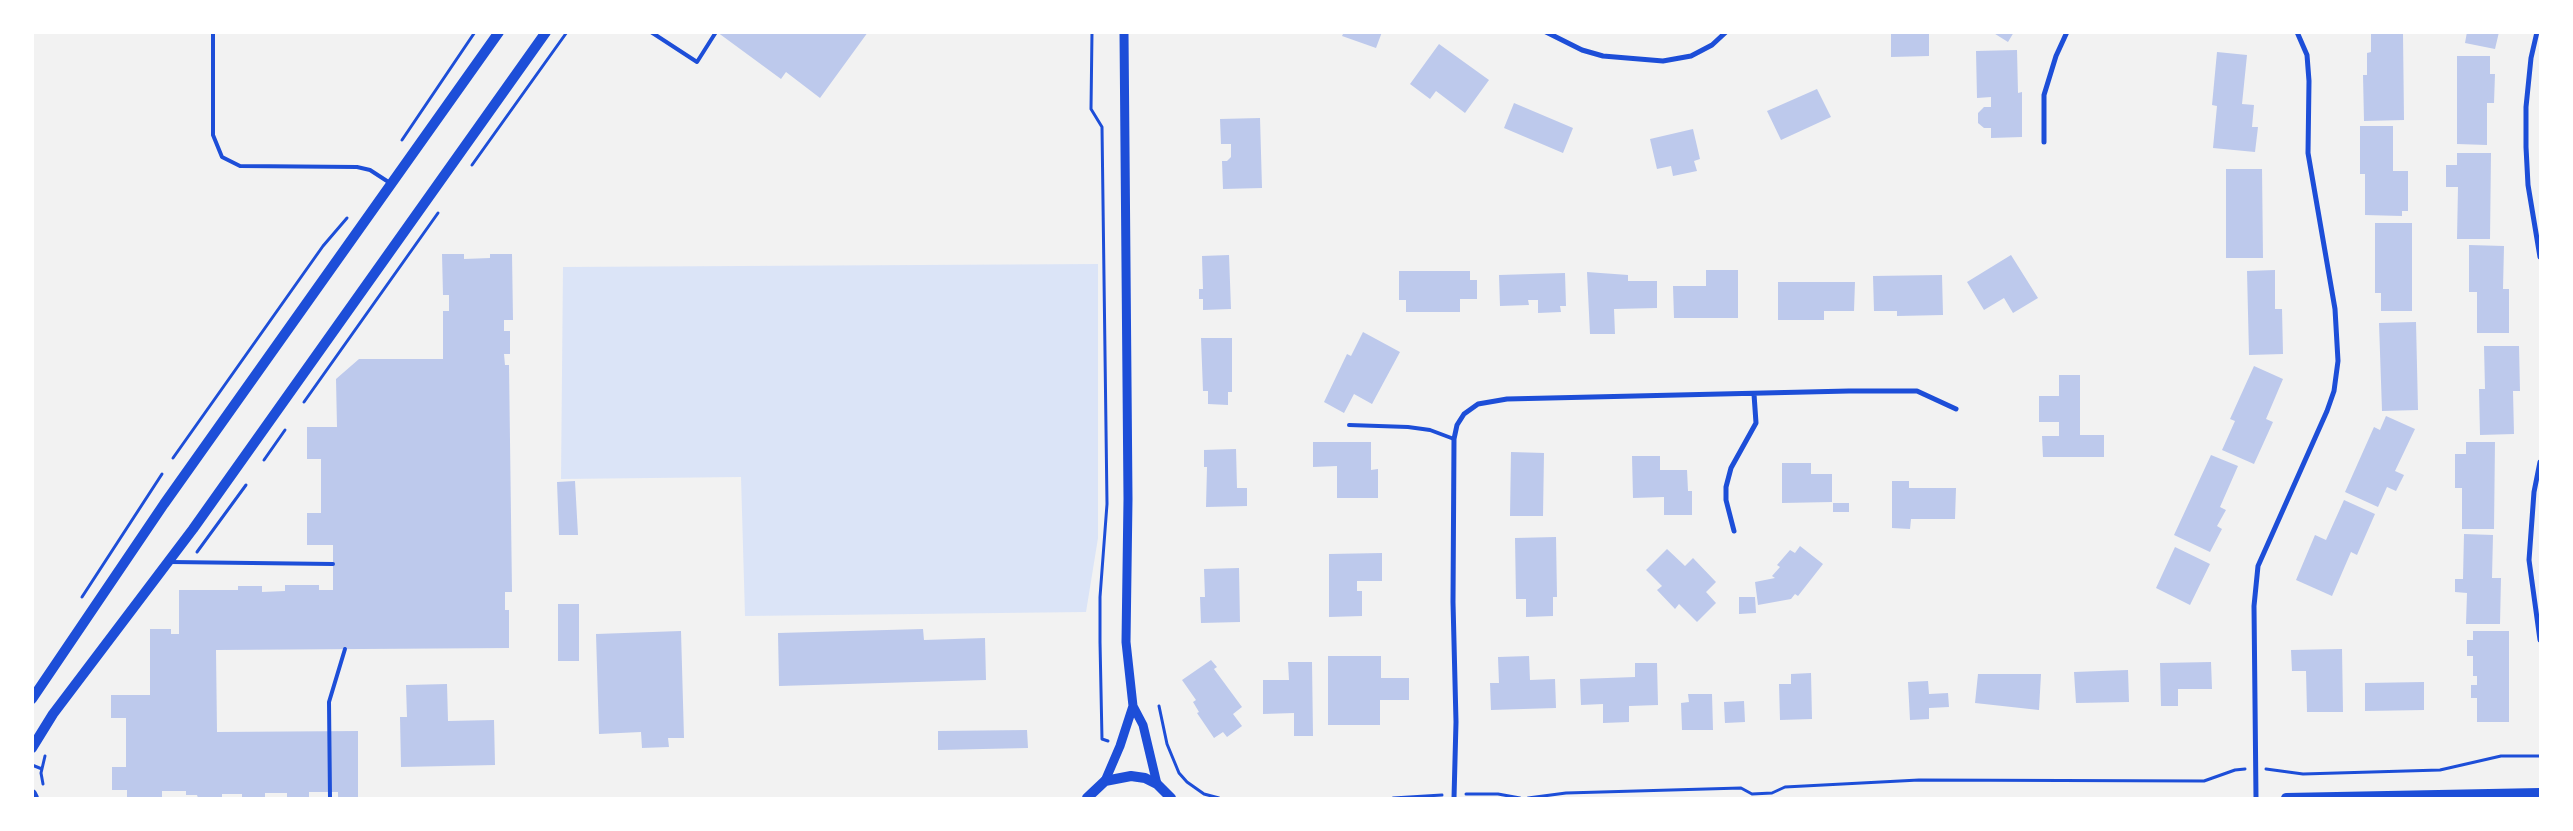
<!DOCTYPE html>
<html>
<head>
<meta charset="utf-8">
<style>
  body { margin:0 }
  #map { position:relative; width:2573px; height:831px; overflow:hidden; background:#f2f2f2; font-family:"Crimson Pro",serif }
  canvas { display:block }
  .frame { position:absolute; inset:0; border:34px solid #fff; pointer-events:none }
</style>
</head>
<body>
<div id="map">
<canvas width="2573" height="831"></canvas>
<div class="frame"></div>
</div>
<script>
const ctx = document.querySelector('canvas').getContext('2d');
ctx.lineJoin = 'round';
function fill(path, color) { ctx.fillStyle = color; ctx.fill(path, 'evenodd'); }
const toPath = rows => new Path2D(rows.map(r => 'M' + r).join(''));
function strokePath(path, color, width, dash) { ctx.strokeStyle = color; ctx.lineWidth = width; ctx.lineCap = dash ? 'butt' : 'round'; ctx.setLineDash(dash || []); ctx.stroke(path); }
const green = toPath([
  [1098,264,1098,538,1086,612,745,616,741,477,561,479,563,267]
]);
const building = toPath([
  [717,32,868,32,820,98,786,72,781,79],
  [1382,32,1376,48,1342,36,1343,34,1339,33],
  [1891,32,1929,32,1929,56,1891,57],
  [1992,32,2014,32,2008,42],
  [2467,32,2499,32,2495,49,2465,43],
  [2371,34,2403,34,2404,120,2364,121,2363,75,2367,75,2367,53,2371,52],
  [1439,44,1489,80,1465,113,1436,91,1430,99,1410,84],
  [2017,50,2018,93,2022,92,2022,137,1991,138,1991,128,1984,128,1978,123,1978,113,1984,107,1991,107,1991,97,1977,98,1976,51],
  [2217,52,2247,55,2242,104,2254,105,2252,127,2258,127,2255,152,2213,148,2217,106,2212,105],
  [2457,56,2490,56,2490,74,2495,74,2494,103,2487,103,2487,145,2457,144],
  [1817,89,1831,117,1781,140,1767,111],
  [1514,103,1573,128,1563,153,1504,128],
  [1260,118,1262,188,1223,189,1222,161,1227,161,1231,157,1231,144,1221,144,1220,119],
  [2360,126,2393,126,2393,171,2408,171,2408,211,2402,211,2402,216,2365,215,2365,174,2360,174],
  [1693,129,1700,159,1694,161,1697,171,1673,176,1671,166,1657,169,1650,139],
  [2457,153,2491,153,2490,239,2457,239,2458,187,2446,187,2446,165,2457,165],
  [2226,169,2262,169,2263,258,2226,258],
  [2375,223,2412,223,2412,311,2381,311,2381,293,2375,293],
  [2469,245,2504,246,2503,289,2509,289,2509,333,2477,333,2477,292,2469,292],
  [442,254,464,254,464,259,490,258,490,254,512,254,513,320,504,320,504,331,510,331,510,354,504,354,505,365,509,365,512,592,505,592,505,610,509,610,509,648,216,650,217,732,358,731,358,798,338,798,338,792,309,792,309,797,287,797,287,793,265,793,265,798,242,798,242,794,222,794,222,798,198,798,197,795,186,795,186,791,162,791,162,798,127,798,127,790,112,790,112,767,126,767,126,718,111,718,111,695,150,695,150,629,171,629,171,634,179,634,179,590,238,590,238,586,262,586,262,592,285,591,285,585,319,585,319,590,333,590,333,545,307,545,307,513,321,513,321,459,307,459,307,427,337,427,336,379,359,359,443,359,443,311,449,311,449,295,443,295],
  [1229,255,1231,309,1203,310,1203,299,1199,299,1199,289,1203,289,1202,256],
  [2011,255,2038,298,2013,313,2004,298,1984,310,1967,282],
  [1706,270,1738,270,1738,318,1674,318,1673,286,1706,286],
  [2275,270,2275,309,2282,309,2283,354,2249,355,2247,271],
  [1399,271,1470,271,1470,280,1477,280,1477,299,1460,299,1460,312,1406,312,1406,300,1399,300],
  [1587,272,1628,275,1628,281,1657,281,1657,308,1614,309,1615,334,1590,334],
  [1565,273,1566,306,1560,306,1561,312,1538,313,1538,300,1528,300,1529,305,1500,306,1499,275],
  [1942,275,1943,315,1897,316,1897,311,1874,311,1873,276],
  [1778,282,1855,282,1854,311,1824,311,1824,320,1778,320],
  [2416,322,2418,410,2382,411,2379,323],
  [1363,332,1400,352,1372,404,1354,394,1344,413,1324,402,1347,354,1351,356],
  [1201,338,1232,338,1232,392,1228,392,1228,405,1208,404,1208,391,1203,391],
  [2484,346,2519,346,2520,391,2513,391,2514,434,2480,435,2479,389,2485,389],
  [2254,366,2283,379,2266,419,2273,422,2254,464,2222,450,2235,421,2230,419],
  [2059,375,2080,375,2080,435,2104,435,2104,457,2043,457,2042,436,2059,436,2059,422,2039,422,2039,396,2059,396],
  [2386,416,2415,429,2395,471,2404,475,2396,491,2387,487,2378,507,2345,492,2374,427,2380,430],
  [1313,442,1371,442,1371,470,1378,469,1378,498,1337,498,1337,466,1313,467],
  [2466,442,2495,442,2494,529,2462,529,2462,488,2455,488,2455,454,2466,454],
  [1236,449,1237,488,1247,488,1247,506,1206,507,1207,467,1204,467,1204,450],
  [1511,452,1544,453,1543,516,1510,516],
  [2211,455,2238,466,2220,507,2226,510,2217,526,2222,529,2210,552,2174,535],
  [1632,456,1660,456,1660,470,1687,470,1688,491,1692,491,1692,515,1664,515,1664,497,1633,498],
  [1782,463,1811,463,1811,474,1832,474,1832,502,1782,503],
  [575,481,578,535,559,535,557,482],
  [1892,481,1909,481,1909,488,1956,488,1955,519,1911,519,1910,529,1892,528],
  [2344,500,2375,514,2357,555,2351,552,2332,596,2296,580,2315,535,2326,540],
  [1833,503,1849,503,1849,512,1833,512],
  [2464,534,2493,535,2492,578,2501,578,2500,624,2466,624,2467,593,2455,592,2455,579,2463,579],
  [1556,537,1557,597,1553,597,1553,616,1526,617,1526,599,1516,599,1515,538],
  [1800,546,1823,564,1798,596,1795,594,1791,599,1758,605,1755,582,1775,578,1772,576,1780,567,1777,565,1790,550,1795,553],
  [2175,547,2210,564,2190,605,2156,588],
  [1667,549,1685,566,1693,558,1716,582,1706,592,1716,603,1697,622,1679,604,1675,609,1657,590,1662,586,1646,570],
  [1382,553,1382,581,1357,581,1357,591,1362,591,1362,616,1329,617,1329,554],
  [1239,568,1240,622,1201,623,1200,597,1205,597,1204,569],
  [1739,597,1755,597,1756,613,1739,614],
  [558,604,579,604,579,661,558,661],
  [923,629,924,640,985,638,986,680,779,686,778,633],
  [681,631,684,738,668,738,669,747,642,748,641,732,599,734,596,634],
  [2473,631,2509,631,2509,722,2477,722,2477,698,2471,698,2471,685,2477,685,2477,676,2473,676,2473,656,2467,656,2467,640,2473,640],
  [2342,649,2343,712,2307,712,2306,671,2292,671,2291,650],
  [1328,656,1381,656,1381,678,1409,678,1409,700,1380,700,1380,725,1328,725],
  [1529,656,1530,680,1555,679,1556,708,1491,710,1490,683,1499,683,1498,657],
  [1211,660,1217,667,1214,669,1242,707,1233,714,1242,726,1227,737,1223,732,1214,738,1197,713,1199,712,1193,702,1196,700,1182,680],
  [1288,662,1312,662,1313,736,1294,736,1294,713,1263,714,1263,680,1289,680],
  [2211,662,2212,689,2178,689,2178,706,2161,706,2160,663],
  [1635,663,1657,663,1658,705,1629,706,1629,722,1603,723,1603,704,1581,705,1580,679,1635,677],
  [2128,670,2129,702,2076,703,2074,672],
  [1811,673,1812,719,1780,720,1779,684,1791,684,1791,674],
  [1978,674,2041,674,2039,710,1975,703],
  [1928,681,1929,694,1948,693,1949,707,1929,708,1929,719,1910,720,1908,682],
  [2424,682,2424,710,2365,711,2365,683],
  [447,684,448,721,494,720,495,765,401,767,400,717,407,717,406,685],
  [1688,694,1712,694,1713,730,1682,730,1681,703,1689,702],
  [1744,701,1745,722,1725,723,1724,702],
  [1027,730,1028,748,938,750,938,731]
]);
const path = toPath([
  [1092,32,1091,109,1102,127,1107,504,1100,597,1100,642,1102,739,1108,741],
  [402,140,475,32],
  [472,165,567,32],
  [304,402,438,213],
  [173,458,323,246,347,218],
  [264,460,285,430],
  [197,552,246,485],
  [82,597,162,474],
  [1159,706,1167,744,1179,773,1187,782,1204,794,1219,798],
  [32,765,42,769],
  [2266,769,2303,774,2440,770,2501,756,2540,756],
  [43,784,41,773,45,756],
  [1466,794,1498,794,1520,798],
  [1393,798,1442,795],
  [1528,798,1566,793,1741,788,1752,794,1772,793,1785,787,1919,780,2204,781,2235,770,2245,769]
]);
const service = toPath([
  [213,32,213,135,222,157,240,166,357,167,370,170,390,183],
  [651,32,697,62,716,32],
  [1349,425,1408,427,1430,430,1454,439],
  [171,562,333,564],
  [330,798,329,702,345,649]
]);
const minor = toPath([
  [1546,32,1582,50,1603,56,1663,61,1691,56,1712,45,1726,32],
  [2537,32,2531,58,2526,107,2526,147,2528,185,2540,257],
  [2044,142,2044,95,2056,56,2067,32],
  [2540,462,2534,492,2529,560,2540,640],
  [1734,531,1726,500,1726,487,1731,468,1756,423,1754,394],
  [1454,798,1456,722,1453,602,1454,439,1457,425,1464,414,1478,404,1507,399,1849,391,1917,391,1956,409],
  [2256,798,2254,606,2258,566,2327,411,2334,391,2338,361,2335,309,2308,153,2309,81,2307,55,2297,32]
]);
const tertiary = toPath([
  [1124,32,1128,499,1126,642,1133,706,1143,725,1157,784],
  [1105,781,1120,746,1133,706]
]);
const secondary = toPath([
  [32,699,164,504,499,32],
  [32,748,53,714,193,529,546,32],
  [32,794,34,798],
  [1087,798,1105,781,1131,776,1145,778,1157,784,1171,798],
  [2286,798,2540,793]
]);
fill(green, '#dbe4f7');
fill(building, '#bdc9ec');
strokePath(path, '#1d4ed8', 3);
strokePath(service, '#1d4ed8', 4);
strokePath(minor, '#1d4ed8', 5);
strokePath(tertiary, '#1d4ed8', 9);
strokePath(secondary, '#1d4ed8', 10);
</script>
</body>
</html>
